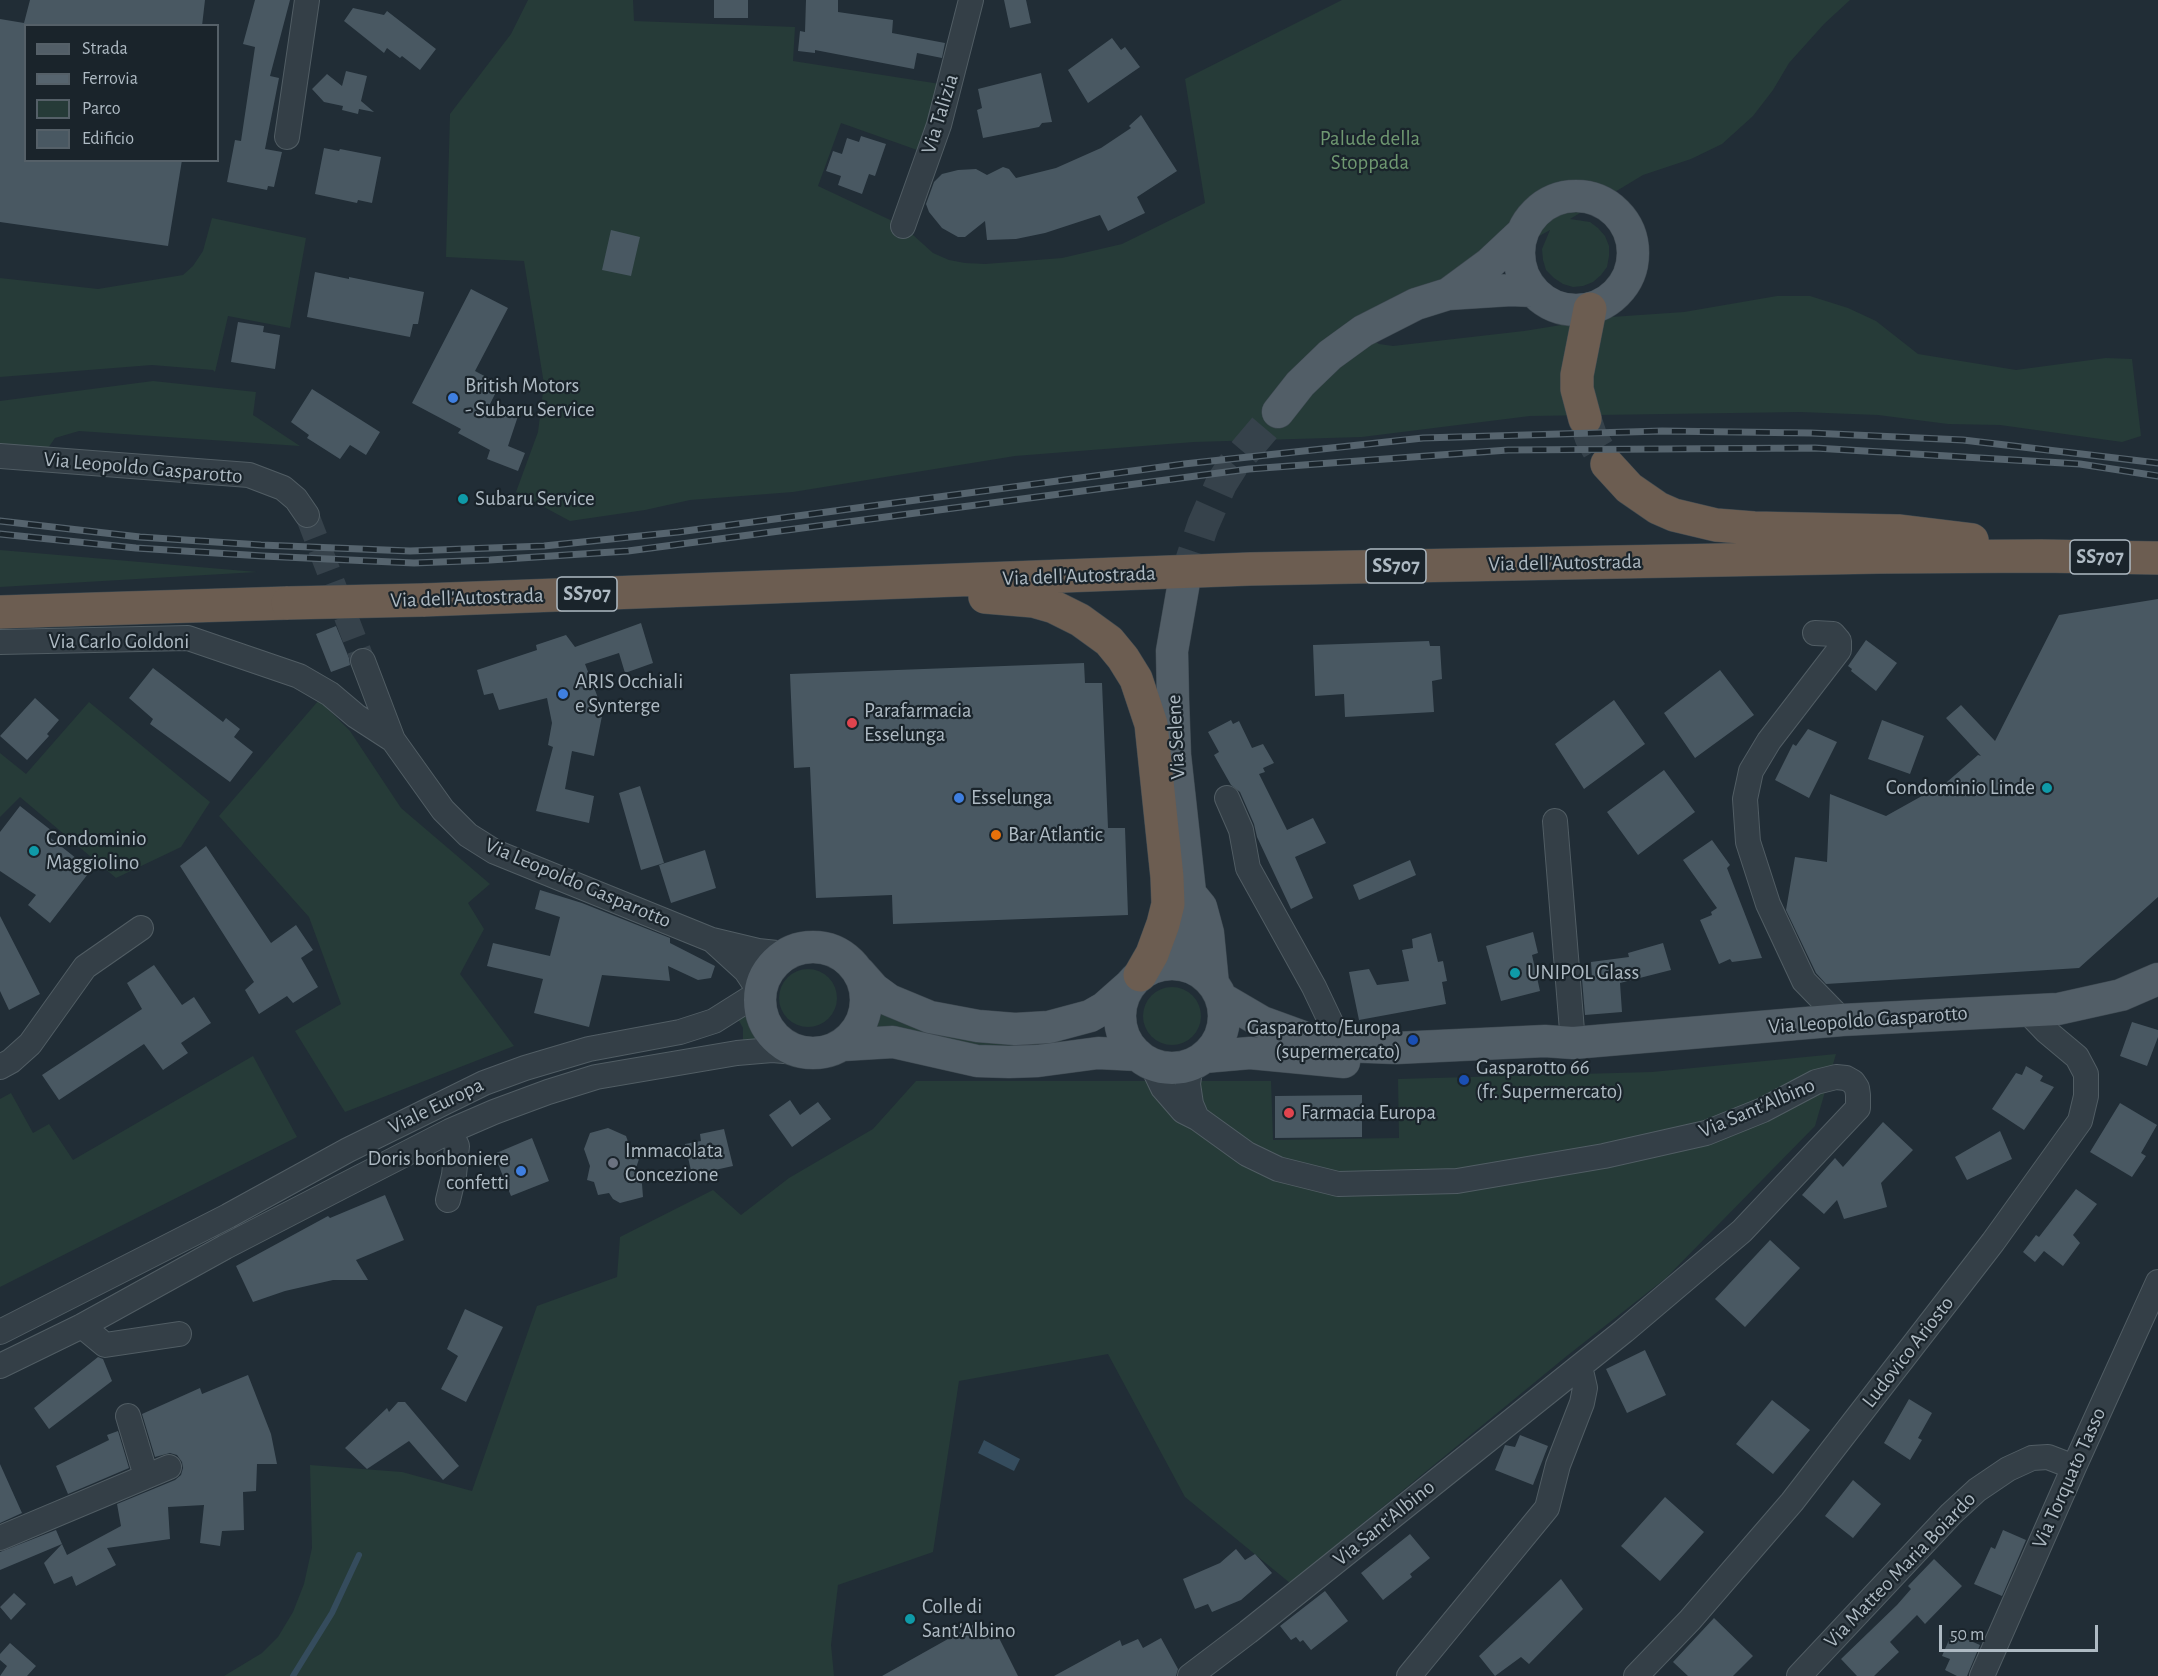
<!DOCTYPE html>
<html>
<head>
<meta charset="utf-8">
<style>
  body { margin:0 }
  #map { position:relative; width:2158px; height:1676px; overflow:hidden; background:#212d36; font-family:"Alegreya Sans",sans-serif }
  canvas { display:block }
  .legend { position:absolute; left:24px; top:24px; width:195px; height:138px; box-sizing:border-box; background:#1a242b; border:2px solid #556068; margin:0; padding:8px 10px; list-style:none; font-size:18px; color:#aebac3 }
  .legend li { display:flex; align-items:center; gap:12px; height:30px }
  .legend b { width:30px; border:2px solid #556068 }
  .scale { position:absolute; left:1939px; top:1625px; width:159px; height:27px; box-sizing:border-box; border:3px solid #aebac3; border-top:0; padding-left:8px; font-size:18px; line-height:21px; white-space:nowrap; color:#aebac3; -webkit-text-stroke:4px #1a242b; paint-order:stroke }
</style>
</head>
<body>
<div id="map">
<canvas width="2158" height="1676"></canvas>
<ul class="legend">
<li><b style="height:8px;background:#525e67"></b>Strada</li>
<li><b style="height:8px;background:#56646e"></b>Ferrovia</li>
<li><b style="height:16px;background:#263b38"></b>Parco</li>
<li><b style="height:16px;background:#495862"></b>Edificio</li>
</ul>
<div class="scale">50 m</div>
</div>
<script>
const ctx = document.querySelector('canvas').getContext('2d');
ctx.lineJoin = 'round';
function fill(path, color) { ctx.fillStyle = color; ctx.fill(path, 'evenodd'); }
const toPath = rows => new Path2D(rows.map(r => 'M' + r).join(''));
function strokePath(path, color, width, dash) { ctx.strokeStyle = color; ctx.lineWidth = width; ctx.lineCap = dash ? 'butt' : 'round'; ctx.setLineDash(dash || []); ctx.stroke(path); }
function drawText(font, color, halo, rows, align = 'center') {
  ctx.font = font + ' "Alegreya Sans",sans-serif'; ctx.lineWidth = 4.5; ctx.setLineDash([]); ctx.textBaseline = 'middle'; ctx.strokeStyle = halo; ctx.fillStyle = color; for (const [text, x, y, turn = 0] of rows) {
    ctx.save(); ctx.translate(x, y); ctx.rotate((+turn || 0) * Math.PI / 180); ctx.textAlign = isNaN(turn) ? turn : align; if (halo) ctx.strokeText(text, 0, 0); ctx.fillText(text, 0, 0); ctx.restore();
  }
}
const green = toPath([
  [528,0,633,0,634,21,795,27,793,61,940,84,920,151,841,123,818,186,903,226,933,253,949,260,965,263,985,264,1062,258,1122,244,1205,203,1185,79,1342,0,1850,0,1824,24,1789,63,1773,90,1753,116,1722,144,1691,159,1643,175,1570,219,1590,222,1598,228,1605,236,1609,246,1609,256,1607,267,1601,275,1593,282,1583,286,1573,287,1563,284,1554,278,1546,270,1543,260,1542,249,1550,230,1514,250,1372,339,1379,344,1393,346,1419,343,1524,331,1611,317,1684,312,1777,296,1810,296,1848,308,1876,321,1918,354,2016,370,2106,358,2132,359,2141,436,2122,442,2000,425,1948,424,1878,415,1800,412,1530,416,1362,437,1194,442,1015,456,793,492,690,500,645,510,570,521,516,492,538,432,544,384,524,261,446,257,450,114,511,34],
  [212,218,306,238,290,328,228,316,215,372,213,370,152,365,0,377,0,278,98,289,183,275,193,266,203,251],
  [153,381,256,392,253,415,300,446,79,431,55,438,46,451,0,448,0,401],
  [0,550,257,572,0,587],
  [319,700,350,731,401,808,490,884,468,903,484,929,460,974,514,1046,345,1112,295,1031,341,1004,309,917,219,816],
  [89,702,210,802,181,847,116,878,20,797,0,817,0,753,26,774],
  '779 998a29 29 0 1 1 58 0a29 29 0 1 1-58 0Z',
  '1143 1016a29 29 0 1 1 58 0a29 29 0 1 1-58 0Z',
  [882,1009,1061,1037,1062,1045,1021,1048,975,1045,876,1029],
  [748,1011,751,1027,760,1039,743,1040,743,1028,738,1019],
  [1836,1054,1815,1126,1666,1278,1568,1355,1290,1583,1185,1497,1108,1354,959,1381,933,1552,838,1585,831,1645,834,1676,224,1676,262,1653,278,1637,293,1612,304,1584,312,1548,310,1465,402,1472,472,1491,537,1306,617,1277,620,1237,713,1190,741,1215,789,1178,873,1129,916,1081,1271,1081,1273,1140,1399,1138,1398,1079,1652,1072],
  [253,1056,297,1137,0,1287,0,1099,11,1093,33,1133,49,1124,73,1160]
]);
const water = toPath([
  [984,1440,1020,1459,1014,1471,978,1453]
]);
const stream = toPath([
  [293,1676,332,1613,359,1555]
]);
const building = toPath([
  [30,0,205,0,202,26,26,26,26,160,182,160,168,246,0,222,0,19,24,23],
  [255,0,290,0,270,76,279,78,265,149,282,152,274,187,268,186,267,190,227,182,235,140,241,141,255,47,243,44],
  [714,0,748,0,748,18,714,18],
  [806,0,838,0,838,12,893,20,892,33,945,43,942,58,917,53,914,69,815,50,815,53,798,51,800,31,805,32],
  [1004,0,1026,0,1031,23,1010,28],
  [353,8,384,15,387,11,436,49,420,70,402,56,400,58,387,48,384,53,344,21],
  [1112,38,1121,50,1125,47,1140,67,1088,103,1068,70],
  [346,71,367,76,361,101,374,112,359,109,358,114,342,110,343,106,324,102,312,89,327,74,342,86],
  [1041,73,1052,122,1042,123,1039,127,983,138,977,110,982,108,978,89],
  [1141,115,1177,171,1137,197,1145,213,1108,231,1100,215,1045,233,1016,239,987,240,985,221,965,237,958,237,942,228,929,212,926,204,934,182,942,174,958,170,976,169,987,175,1003,167,1009,169,1016,178,1056,168,1101,148,1131,128,1129,126],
  [861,136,886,144,875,176,869,174,862,194,838,185,841,176,826,171,833,151,842,154,847,138,859,142],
  [324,148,339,151,340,149,381,157,372,203,358,200,357,203,315,194],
  [611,230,640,237,631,276,602,270],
  [315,272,349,279,349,277,424,292,418,324,413,324,410,337,307,317],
  [471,289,508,308,475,371,490,379,495,394,488,408,518,416,508,446,525,453,518,471,487,459,490,450,458,433,461,429,412,403],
  [238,322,264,326,263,332,280,335,275,369,231,362],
  [312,389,380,432,366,455,350,445,340,459,307,438,309,435,291,422],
  [2158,599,2158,897,2079,968,1826,984,1816,973,1786,910,1795,857,1827,862,1830,794,1886,816,1947,782,1978,755,1981,756,1946,718,1961,705,1995,741,2059,615],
  [641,623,653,663,625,673,619,653,585,664,603,711,594,756,572,751,565,789,594,796,589,823,536,811,553,747,548,745,552,723,547,698,499,710,493,693,484,695,477,670,537,650,536,645,566,635,575,647],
  [336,626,349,658,350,665,331,672,316,634],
  [1866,640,1897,663,1876,691,1851,671,1852,669,1848,666],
  [1429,641,1430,646,1440,646,1442,679,1432,681,1434,712,1345,717,1344,694,1315,696,1313,645],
  [1084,663,1085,683,1102,683,1108,828,1125,828,1128,915,893,924,892,895,816,898,810,767,794,768,790,674],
  [153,668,223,722,226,718,240,729,234,737,253,752,230,782,150,724,153,719,129,698],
  [1720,670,1754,715,1695,758,1664,713],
  [35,698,59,720,47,734,49,736,27,760,0,736],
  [1614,700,1645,744,1584,789,1555,744],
  [1231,720,1233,724,1239,721,1252,748,1263,744,1274,763,1263,768,1265,772,1259,774,1287,830,1313,818,1326,843,1295,857,1313,898,1291,909,1257,837,1254,824,1240,792,1231,785,1214,755,1219,752,1208,732],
  [1882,720,1924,736,1910,774,1868,759],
  [1808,729,1837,742,1809,798,1775,780,1793,744,1796,746],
  [1664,770,1695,812,1638,855,1607,812],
  [640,786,664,863,641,870,619,793],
  [20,806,52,831,48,836,91,870,50,923,28,905,36,895,0,871,0,832],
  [1712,840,1730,865,1727,868,1762,958,1732,962,1730,959,1719,964,1700,920,1712,915,1711,912,1717,908,1683,860],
  [206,846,271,943,296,925,313,950,301,958,318,987,293,1003,287,996,259,1014,245,990,254,982,180,866],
  [705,850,716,888,671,903,659,865],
  [1410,860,1416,875,1359,900,1353,885],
  [540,890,582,903,670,938,670,943,715,966,711,978,698,980,668,966,670,981,602,975,589,1027,534,1013,543,979,487,966,493,943,550,956,560,917,535,909],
  [0,916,40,994,9,1010,0,991],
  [1533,932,1538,953,1532,955,1540,991,1501,1001,1486,946],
  [1431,933,1438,962,1443,961,1447,981,1442,982,1446,1004,1359,1020,1349,972,1369,969,1377,985,1409,981,1402,950,1413,948,1412,939],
  [1663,943,1671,970,1620,983,1622,1012,1585,1015,1582,979,1592,978,1591,962,1629,957,1628,953],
  [154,965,182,1005,194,997,211,1023,181,1043,188,1053,163,1070,144,1044,59,1100,42,1075,142,1009,127,983],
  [2132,1022,2158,1030,2158,1037,2147,1066,2120,1056],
  [2026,1066,2043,1076,2040,1081,2054,1087,2024,1130,1992,1109,2016,1073,2022,1075],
  [1362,1095,1362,1137,1275,1138,1275,1096],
  [790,1100,800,1115,818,1102,831,1119,792,1147,769,1115],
  [2120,1103,2157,1125,2141,1153,2146,1156,2132,1177,2090,1152],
  [1883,1122,1913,1150,1881,1183,1887,1207,1844,1219,1837,1200,1824,1214,1802,1195,1835,1158,1843,1167],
  [608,1128,626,1136,632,1153,641,1153,634,1174,642,1184,643,1197,620,1203,613,1199,609,1193,598,1195,594,1182,587,1180,590,1166,584,1149,590,1133],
  [724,1129,733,1166,692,1175,685,1144,701,1141,700,1134],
  [2000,1131,2012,1159,1967,1180,1955,1157],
  [532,1138,549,1181,511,1196,494,1154],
  [2076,1189,2097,1204,2073,1235,2080,1243,2063,1266,2044,1251,2035,1262,2023,1252,2036,1235,2039,1237],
  [385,1195,404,1240,356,1260,368,1280,333,1280,285,1291,253,1302,236,1266,328,1216,330,1218],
  [1770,1240,1800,1268,1745,1327,1715,1299],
  [465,1309,503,1327,466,1402,441,1389,458,1356,447,1349],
  [1645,1350,1666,1395,1627,1413,1606,1369],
  [98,1357,103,1359,112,1381,49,1429,34,1408],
  [248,1375,271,1434,277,1464,257,1464,256,1491,243,1492,244,1530,222,1531,220,1546,200,1543,204,1505,168,1507,170,1539,107,1548,116,1565,76,1586,72,1576,54,1584,44,1563,62,1544,67,1555,121,1526,117,1504,175,1480,181,1475,183,1468,182,1462,177,1455,170,1453,155,1457,142,1414,200,1388,202,1394],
  [1909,1399,1932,1413,1918,1438,1922,1440,1910,1460,1884,1443],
  [1772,1400,1810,1430,1773,1474,1736,1444],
  [398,1402,405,1402,459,1466,443,1480,409,1441,367,1469,345,1448,387,1408,389,1412],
  [118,1431,129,1468,68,1494,56,1466,109,1440,107,1435],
  [1520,1435,1548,1446,1533,1485,1495,1470,1505,1445,1515,1447],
  [0,1464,22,1513,0,1523],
  [1853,1480,1881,1504,1853,1538,1825,1516],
  [1665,1497,1704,1532,1660,1581,1621,1546],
  [56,1530,62,1544,0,1570,0,1552],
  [2003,1530,2026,1540,2002,1596,1974,1584,1991,1547,1995,1549],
  [1410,1534,1430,1558,1410,1574,1412,1577,1383,1600,1361,1573],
  [1236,1549,1245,1560,1255,1554,1272,1573,1241,1600,1212,1612,1208,1604,1195,1609,1183,1579,1220,1563],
  [1934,1559,1962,1586,1925,1624,1917,1615,1890,1642,1899,1652,1874,1676,1857,1676,1841,1659,1897,1605,1911,1589,1908,1586],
  [1561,1579,1583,1609,1529,1664,1521,1657,1495,1676,1479,1656],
  [1325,1591,1348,1621,1311,1650,1303,1640,1300,1642,1296,1637,1291,1640,1280,1626],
  [14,1593,26,1604,11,1620,0,1607],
  [1714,1618,1753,1656,1733,1676,1688,1676,1673,1662],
  [980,1621,991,1640,998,1636,1018,1676,882,1676],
  [1952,1633,1980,1645,1967,1676,1957,1676,1945,1670,1950,1659,1942,1656],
  [1161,1638,1178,1669,1176,1676,1054,1676,1120,1640,1122,1646,1138,1639,1143,1648],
  [10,1643,36,1666,27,1676,0,1676,7,1666,0,1660,0,1654]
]);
const minorTunnel = toPath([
  [307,515,363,661]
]);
const majorTunnel = toPath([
  [1184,582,1203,525,1221,484,1233,465,1278,412]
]);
const highwayTunnel = toPath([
  [1585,419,1591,437,1607,464]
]);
const minor = toPath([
  [287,137,307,0],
  [903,226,939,125,971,0],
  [0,456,249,475,283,488,296,499,307,515],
  [1815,633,1833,634,1839,641,1839,650,1769,741,1751,771,1745,799,1748,842,1768,904,1804,981,1842,1020],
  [0,642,188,638,299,676,330,694,356,716,393,740],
  [363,661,393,740,443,810,468,835,495,852,712,940,758,951,786,954],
  [1227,798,1241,830,1248,868,1314,987,1342,1046],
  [1555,821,1573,1043],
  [1151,1063,1163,1088,1183,1111,1197,1118,1247,1154,1278,1169,1338,1184,1457,1181,1604,1156,1706,1133,1763,1110,1816,1082,1836,1077,1846,1078,1853,1082,1857,1088,1858,1095,1858,1108,1742,1231,1624,1331,1248,1632,1190,1676],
  [1191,1064,1188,1084,1191,1104,1197,1118],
  [0,1067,11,1061,30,1044,85,967,141,928],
  [448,1200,454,1175,457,1146,450,1131],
  [82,1326,105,1345,179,1334],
  [0,1332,228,1216,348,1150,484,1083,525,1068,589,1049,680,1032,714,1021,760,992,746,971,712,940],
  [0,1366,82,1326,225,1247,339,1188,450,1131,494,1112,548,1092,596,1077,737,1053,772,1050,797,1052],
  [128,1416,146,1476],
  [0,1538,169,1467],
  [1409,1676,1547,1508,1558,1465,1582,1403,1585,1388,1582,1375,1577,1369],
  [1636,1676,1690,1620,1792,1502,1993,1242,2080,1121,2086,1096,2086,1074,2077,1057,2046,1031,2026,1010],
  [1799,1676,1951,1514,1977,1490,2008,1469,2032,1458,2048,1457,2074,1467],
  [1982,1676,2074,1467,2158,1282]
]);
const major = toPath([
  '1519 253a57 57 0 1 1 114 0a57 57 0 1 1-114 0Z',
  [1448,294,1490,263,1522,233],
  [1278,412,1300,384,1330,355,1363,331,1416,304,1448,294,1511,290,1533,291],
  [1192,896,1201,907,1208,933,1213,984],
  '760 1000a53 53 0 1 1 106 0a53 53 0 1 1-106 0Z',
  [1170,964,1183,938,1190,913,1190,892,1175,755,1173,699,1172,651,1184,582],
  '1120 1016a52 52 0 1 1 104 0a52 52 0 1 1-104 0Z',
  [859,972,874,989,889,1000,930,1017,978,1026,1015,1029,1049,1027,1090,1016,1104,1008,1130,985],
  [1221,998,1262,1022,1306,1038,1342,1046,1396,1048,1545,1041,1573,1043,1842,1020,2058,1009,2121,995,2158,979],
  [843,1045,893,1042,977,1061,1009,1062,1038,1061,1098,1053,1138,1055],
  [1204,1057,1250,1053,1344,1062]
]);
const highway = toPath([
  [1585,419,1577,389,1577,375,1590,309],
  [1607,464,1629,488,1658,508,1674,515,1716,525,1754,528,1898,531,1972,540],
  [985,597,1033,601,1054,607,1080,620,1109,641,1123,658,1136,679,1151,724,1167,877,1168,904,1163,924,1152,954,1140,975],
  [423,600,1250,569,1880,557,2041,556,2158,558],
  [0,612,288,603]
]);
const rail = toPath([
  [0,521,140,537,261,545,410,551,544,546,678,532,1184,464,1423,438,1662,431,1811,433,1963,440,2158,463],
  [0,534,136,548,263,556,414,563,490,560,628,551,1249,469,1508,450,1815,448,2080,464,2158,476]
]);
const highwayBridge = toPath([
  [288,603,423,600]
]);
const markers = [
  [453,398,6,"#3f7fe0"],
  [463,499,6,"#0f9aa8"],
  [563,694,6,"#3f7fe0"],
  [852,723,6,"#e0444e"],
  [2047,788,6,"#0f9aa8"],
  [959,798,6,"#3f7fe0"],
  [996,835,6,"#e8710a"],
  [34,851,6,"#0f9aa8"],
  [1515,973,6,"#0f9aa8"],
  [1413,1040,6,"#1a4fb4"],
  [1464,1080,6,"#1a4fb4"],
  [1289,1113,6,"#e0444e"],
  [613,1163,6,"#6b7280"],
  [521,1171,6,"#3f7fe0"],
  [910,1619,6,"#0f9aa8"]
];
const shields = [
  [2100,557,60],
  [1396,566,60],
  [587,594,60]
];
const shieldNames = [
  ["SS707",2100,557],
  ["SS707",1396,566],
  ["SS707",587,594]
];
const streetNames = [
  ["Via Talizia",940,114,-73],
  ["Via Leopoldo Gasparotto",143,468,5],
  ["Via dell'Autostrada",1565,563,-1],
  ["Via dell'Autostrada",1079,576,-2],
  ["Via dell'Autostrada",467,598,-2],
  ["Via Carlo Goldoni",119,642],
  ["Via Selene",1176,737,-93],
  ["Via Leopoldo Gasparotto",578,883,23],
  ["Via Leopoldo Gasparotto",1868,1020,-4],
  ["Viale Europa",436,1106,-26],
  ["Via Sant'Albino",1757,1108,-23],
  ["Ludovico Ariosto",1908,1352,-52],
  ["Via Torquato Tasso",2069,1478,-66],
  ["Via Sant'Albino",1384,1523,-39],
  ["Via Matteo Maria Boiardo",1900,1570,-46]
];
const parkNames = [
  ["Palude della",1370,139],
  ["Stoppada",1370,163]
];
const poiNames = [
  ["British Motors",465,386],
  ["- Subaru Service",465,410],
  ["Subaru Service",475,499],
  ["ARIS Occhiali",575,682],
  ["e Synterge",575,706],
  ["Parafarmacia",864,711],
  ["Esselunga",864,735],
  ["Condominio Linde",2035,788,"right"],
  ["Esselunga",971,798],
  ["Bar Atlantic",1008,835],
  ["Condominio",46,839],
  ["Maggiolino",46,863],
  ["UNIPOL Glass",1527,973],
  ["Gasparotto/Europa",1401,1028,"right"],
  ["(supermercato)",1401,1052,"right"],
  ["Gasparotto 66",1476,1068],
  ["(fr. Supermercato)",1476,1092],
  ["Farmacia Europa",1301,1113],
  ["Immacolata",625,1151],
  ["Concezione",625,1175],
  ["Doris bonboniere",509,1159,"right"],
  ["confetti",509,1183,"right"],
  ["Colle di",922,1607],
  ["Sant'Albino",922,1631]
];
fill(green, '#263b38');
fill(water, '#354c5d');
strokePath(stream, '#354c5d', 6);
fill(building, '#495862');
strokePath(minorTunnel, '#36424b', 24, [24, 12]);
strokePath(majorTunnel, '#36424b', 32, [32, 16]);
strokePath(highwayTunnel, '#36424b', 33, [33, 16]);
strokePath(minor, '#515d64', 26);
strokePath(major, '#3d4850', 33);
strokePath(highway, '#3f4a51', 34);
strokePath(minor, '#343f47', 24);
strokePath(major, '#525e67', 32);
strokePath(highway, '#6c5d51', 33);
strokePath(rail, '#56646e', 7);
strokePath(rail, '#1a242b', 4.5, [14]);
strokePath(highwayBridge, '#3f4a51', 34, []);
strokePath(highwayBridge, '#6c5d51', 33);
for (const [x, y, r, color] of markers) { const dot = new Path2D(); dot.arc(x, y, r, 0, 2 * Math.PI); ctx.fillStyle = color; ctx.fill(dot); strokePath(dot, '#1a242b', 2); }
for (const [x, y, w] of shields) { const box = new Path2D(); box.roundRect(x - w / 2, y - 17, w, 34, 4.5); ctx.fillStyle = '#1a242b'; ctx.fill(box); strokePath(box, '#aebac3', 1.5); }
drawText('bold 20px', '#aebac3', null, shieldNames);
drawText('21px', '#aebac3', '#1a242b', streetNames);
drawText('21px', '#6f9871', '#1a242b', parkNames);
drawText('21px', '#aebac3', '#1a242b', poiNames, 'left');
</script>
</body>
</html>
